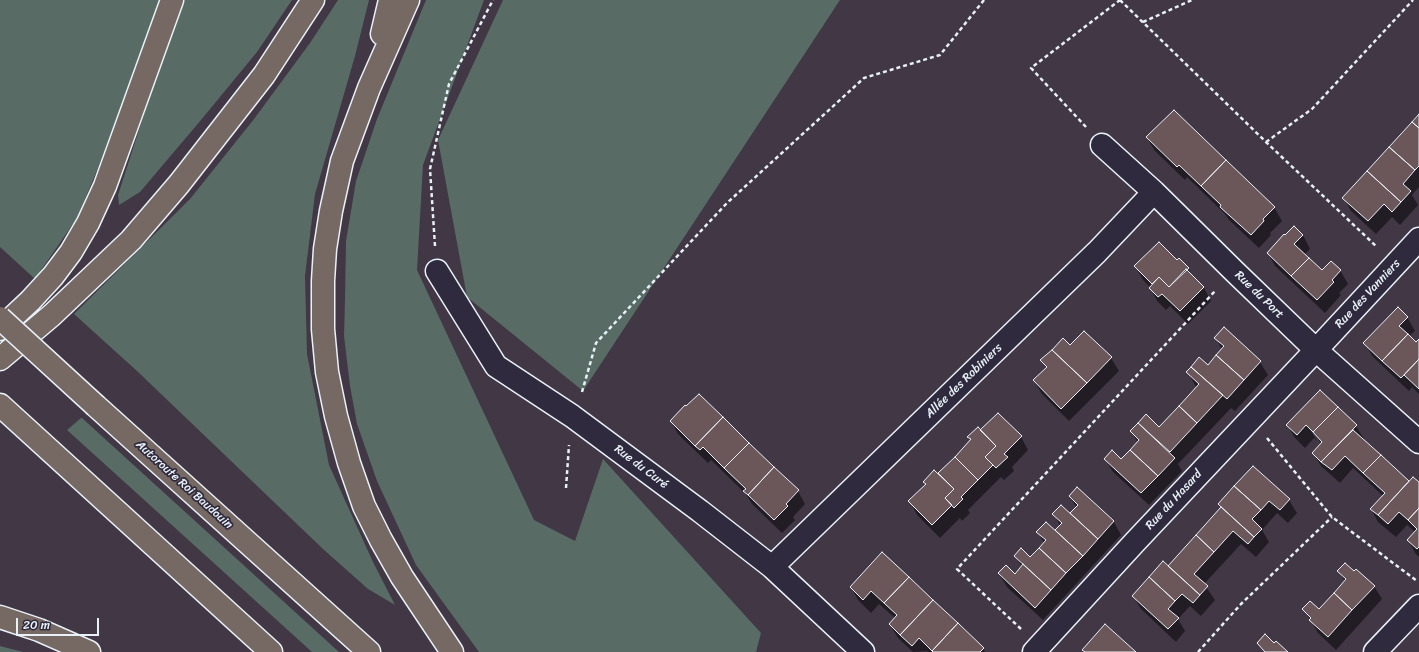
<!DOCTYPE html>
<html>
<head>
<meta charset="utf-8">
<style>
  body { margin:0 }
  #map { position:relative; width:1419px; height:652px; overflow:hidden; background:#413745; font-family:Sriracha,sans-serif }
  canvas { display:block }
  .scale { position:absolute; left:16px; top:618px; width:83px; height:18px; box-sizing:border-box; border:2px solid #e8f1f8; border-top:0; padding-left:5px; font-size:12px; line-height:14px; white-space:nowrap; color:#e8f1f8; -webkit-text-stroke:3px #2f2a3d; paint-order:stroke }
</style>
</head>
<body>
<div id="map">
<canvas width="1419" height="652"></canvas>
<div class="scale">20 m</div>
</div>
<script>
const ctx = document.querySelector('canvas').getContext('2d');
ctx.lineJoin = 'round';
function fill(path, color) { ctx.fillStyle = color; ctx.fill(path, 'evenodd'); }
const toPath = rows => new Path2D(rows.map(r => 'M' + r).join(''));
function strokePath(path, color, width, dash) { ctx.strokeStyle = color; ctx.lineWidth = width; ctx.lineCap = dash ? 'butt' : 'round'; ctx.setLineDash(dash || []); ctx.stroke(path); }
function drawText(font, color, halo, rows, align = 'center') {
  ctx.font = font + ' Sriracha,sans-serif'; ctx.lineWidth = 3.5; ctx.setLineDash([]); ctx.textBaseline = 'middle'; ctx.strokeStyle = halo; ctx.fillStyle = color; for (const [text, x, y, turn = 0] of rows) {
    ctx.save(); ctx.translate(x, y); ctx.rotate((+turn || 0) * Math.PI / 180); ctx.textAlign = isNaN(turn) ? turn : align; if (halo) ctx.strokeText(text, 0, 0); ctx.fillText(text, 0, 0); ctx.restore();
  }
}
const green = toPath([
  [0,0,160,0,98,168,77,218,35,279,0,247],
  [183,0,292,0,257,52,201,120,140,192,119,205,118,195,129,161,158,70],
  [338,0,369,0,355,56,315,194,305,276,307,354,329,465,373,562,395,605,368,589,323,549,137,371,74,314,190,199,254,119,310,43],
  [426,0,484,0,423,165,417,270,534,520,575,541,603,459,761,633,756,652,479,652,416,565,377,481,357,424,350,386,344,336,345,298,346,241,356,181,377,119],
  [503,0,840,0,583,391,467,297,438,140],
  [81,418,82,418,339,652,312,652,67,430],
  [0,646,23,652,0,652]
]);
const shadow = toPath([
  [1419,115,1419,187,1412,195,1418,205,1400,225,1392,217,1376,234,1351,211,1344,198],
  [1147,138,1274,207,1282,221,1270,233,1271,235,1259,248,1229,220,1225,214,1187,177,1185,180,1155,151],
  [1303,235,1310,249,1304,255,1322,272,1340,270,1348,284,1339,293,1341,295,1325,313,1275,266,1268,253],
  [1177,261,1188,268,1193,278,1204,288,1211,301,1188,324,1170,306,1166,310,1157,301,1150,287,1143,280,1136,267],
  [1407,317,1415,331,1409,336,1416,343,1419,341,1419,394,1412,387,1409,391,1372,356,1365,343],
  [1224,329,1260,362,1268,375,1235,411,1231,408,1178,464,1182,471,1149,505,1113,472,1105,459,1121,460,1138,443,1131,431,1146,416,1159,428,1197,388,1187,372,1208,367,1222,350,1216,338],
  [1084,332,1111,358,1119,371,1069,421,1042,394,1034,381,1047,369,1042,360,1070,346],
  [1320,391,1356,426,1364,439,1363,440,1409,483,1419,484,1419,557,1415,553,1408,540,1415,532,1407,525,1396,537,1378,522,1371,509,1383,496,1353,468,1340,483,1321,466,1313,453,1321,444,1312,428,1310,429,1317,441,1314,438,1305,448,1295,438,1287,425],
  [671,421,798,491,805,504,793,517,795,520,782,533,752,504,746,494,711,460,708,463,678,434],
  [980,431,1021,437,1028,450,1012,467,1014,471,1004,480,1001,477,968,510,970,513,962,521,960,518,940,538,917,515,910,501,926,485,925,482,938,475,971,441,969,437],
  [1253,467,1289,500,1297,513,1288,523,1277,513,1262,530,1269,542,1256,557,1241,544,1204,584,1215,600,1201,616,1190,606,1178,619,1185,631,1176,642,1141,609,1133,596,1168,567,1222,508,1220,504],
  [1077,489,1114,522,1121,535,1043,620,1007,587,999,574,1015,575,1022,567,1015,556,1030,558,1044,543,1038,532,1055,532,1060,526,1054,514,1070,515,1077,508,1070,497],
  [882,553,983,648,985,652,928,652,927,651,913,652,898,638,890,625,896,619,879,604,871,613,858,600,851,587],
  [1339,571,1374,586,1382,599,1336,650,1318,633,1304,609,1319,611,1345,582]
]);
const building = toPath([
  [1174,110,1226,160,1201,186,1179,165,1177,167,1146,137,1174,110],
  [1419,114,1419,128,1412,122,1419,114],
  [1412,122,1419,128,1419,166,1415,170,1389,147,1412,122],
  [1389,147,1415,170,1403,184,1411,191,1401,202,1367,171,1389,147],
  [1226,160,1275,207,1263,219,1264,221,1251,235,1220,207,1221,205,1201,186,1226,160],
  [1367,171,1401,202,1392,212,1384,204,1368,221,1342,198,1367,171],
  [1294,226,1303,235,1294,244,1309,258,1291,276,1267,253,1284,234,1285,235,1294,226],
  [1159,242,1177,260,1179,258,1189,268,1169,287,1159,277,1152,284,1134,266,1159,242],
  [1309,258,1322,270,1331,261,1341,270,1332,280,1334,282,1317,300,1291,276,1309,258],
  [1186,269,1204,287,1180,311,1162,294,1158,297,1149,288,1159,277,1169,287,1186,269],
  [1398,307,1408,317,1399,326,1408,334,1382,361,1363,343,1398,307],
  [1224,327,1261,361,1244,380,1216,355,1224,346,1214,338,1224,327],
  [1084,331,1112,357,1087,383,1052,350,1063,338,1070,345,1084,331],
  [1408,334,1416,342,1419,339,1419,359,1401,378,1382,361,1408,334],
  [1052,350,1087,383,1061,409,1033,380,1047,367,1040,360,1052,350],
  [1216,355,1244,380,1227,399,1191,367,1199,357,1208,365,1216,355],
  [1419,359,1419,389,1404,375,1419,359],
  [1191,367,1223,395,1197,423,1179,406,1199,384,1186,372,1191,367],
  [1320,390,1338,407,1313,432,1306,425,1297,435,1286,425,1320,390],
  [699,394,723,417,695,446,670,421,685,405,686,406,699,394],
  [1179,406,1197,423,1170,452,1138,423,1146,414,1159,427,1179,406],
  [1338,407,1357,425,1321,462,1312,453,1322,442,1313,432,1338,407],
  [998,413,1022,436,1004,454,1008,457,996,468,985,457,996,446,980,430,998,413],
  [723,417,749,443,724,468,703,447,700,450,695,446,723,417],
  [1138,423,1175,458,1158,476,1130,450,1139,440,1130,431,1138,423],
  [978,427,996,446,985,457,993,465,978,480,955,457,971,439,967,437,978,427],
  [1353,430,1381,455,1363,473,1345,456,1332,470,1321,462,1353,430],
  [749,443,774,467,748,495,743,491,746,489,724,468,749,443],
  [1112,450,1121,459,1130,450,1158,476,1141,493,1104,459,1112,450],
  [1381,455,1409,481,1378,515,1370,509,1385,493,1363,473,1381,455],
  [955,457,978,480,961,497,963,499,954,508,945,498,954,489,938,473,955,457],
  [1253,466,1290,499,1280,510,1269,501,1261,510,1234,486,1253,466],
  [774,467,799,490,786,504,788,506,774,520,748,495,774,467],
  [934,470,954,489,945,498,952,505,932,525,908,501,926,484,923,482,934,470],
  [1413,477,1419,482,1419,508,1408,520,1399,512,1388,524,1378,515,1413,477],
  [1234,486,1261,510,1252,519,1262,529,1254,537,1218,504,1234,486],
  [1077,487,1114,521,1098,539,1070,513,1078,505,1069,496,1077,487],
  [1061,505,1098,539,1083,556,1055,530,1062,523,1052,514,1061,505],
  [1221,507,1254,537,1248,544,1233,531,1214,552,1196,535,1221,507],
  [1419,508,1419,547,1417,549,1407,540,1417,529,1408,520,1419,508],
  [1046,522,1083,556,1066,573,1039,548,1046,540,1036,532,1046,522],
  [1196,535,1214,552,1194,574,1208,586,1200,595,1168,566,1196,535],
  [1021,548,1030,557,1039,548,1066,573,1051,590,1014,556,1021,548],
  [882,552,909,577,884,603,871,591,863,600,850,587,882,552],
  [1163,561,1200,595,1193,603,1182,594,1175,601,1149,577,1163,561],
  [1345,563,1354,571,1356,569,1375,586,1352,610,1334,593,1346,579,1337,571,1345,563],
  [1023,564,1051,590,1035,608,998,573,1006,565,1015,574,1023,564],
  [909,577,933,600,900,635,889,624,897,615,884,603,909,577],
  [1149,577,1175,601,1168,609,1179,618,1168,629,1132,596,1149,577],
  [1334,593,1352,610,1328,637,1309,620,1311,618,1302,609,1310,601,1319,609,1334,593],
  [933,600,958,623,932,651,919,638,912,646,900,635,933,600],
  [958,623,984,648,980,652,933,652,932,651,958,623],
  [1105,624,1136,652,1085,652,1082,650,1105,624],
  [1265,634,1274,643,1276,641,1288,652,1265,652,1257,643,1265,634]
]);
const path = toPath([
  [1120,0,1266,142,1377,247],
  [1143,22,1192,0],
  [1086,127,1031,68,1120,0],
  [1266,142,1312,109,1413,0],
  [435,246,430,169,449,84,493,0],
  [582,392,596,343,727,203,864,78,940,55,984,0],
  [1267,438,1332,517,1417,581],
  [566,488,569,445],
  [1021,629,957,569,1216,290],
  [1198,652,1241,604,1332,517]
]);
const minor = toPath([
  [1102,145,1154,192,1234,271,1316,350,1419,442],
  [437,271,496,366,572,416,700,511,772,567,863,652],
  [772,567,1097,252,1154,192],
  [1034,652,1135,542,1316,350,1419,239],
  [1375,652,1419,606]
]);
const highway = toPath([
  [408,0,369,88,342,161,331,211,325,249,323,281,323,329,327,372,336,416,349,463,364,506,381,540,402,577,452,652],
  [382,34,390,0],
  [0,329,30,301,53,276,71,252,88,223,105,186,172,0],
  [0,359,52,315,131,240,179,184,264,75,313,0],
  [0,405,271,652],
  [96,406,369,652],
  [0,617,39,630,89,652]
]);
const highwayBridge = toPath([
  [0,318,96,406]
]);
const streetNames = [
  ["Rue des Vanniers",1368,294,-47],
  ["Rue du Port",1259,295,44],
  ["Allée des Robiniers",964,381,-44],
  ["Rue du Curé",641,467,37],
  ["Autoroute Roi Baudouin",184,485,42],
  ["Rue du Hasard",1174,500,-47]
];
fill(green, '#586b64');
fill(shadow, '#0007');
fill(building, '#6b5659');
strokePath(building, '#e8f1f8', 1);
strokePath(minor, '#e8f1f8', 25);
strokePath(highway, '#e8f1f8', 25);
strokePath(path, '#e8f1f8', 2.5, [4, 3]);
strokePath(minor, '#2f2a3d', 22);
strokePath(highway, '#766964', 22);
strokePath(highwayBridge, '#e8f1f8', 25, []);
strokePath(highwayBridge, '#766964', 22);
drawText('12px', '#e8f1f8', '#2f2a3d', streetNames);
</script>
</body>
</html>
